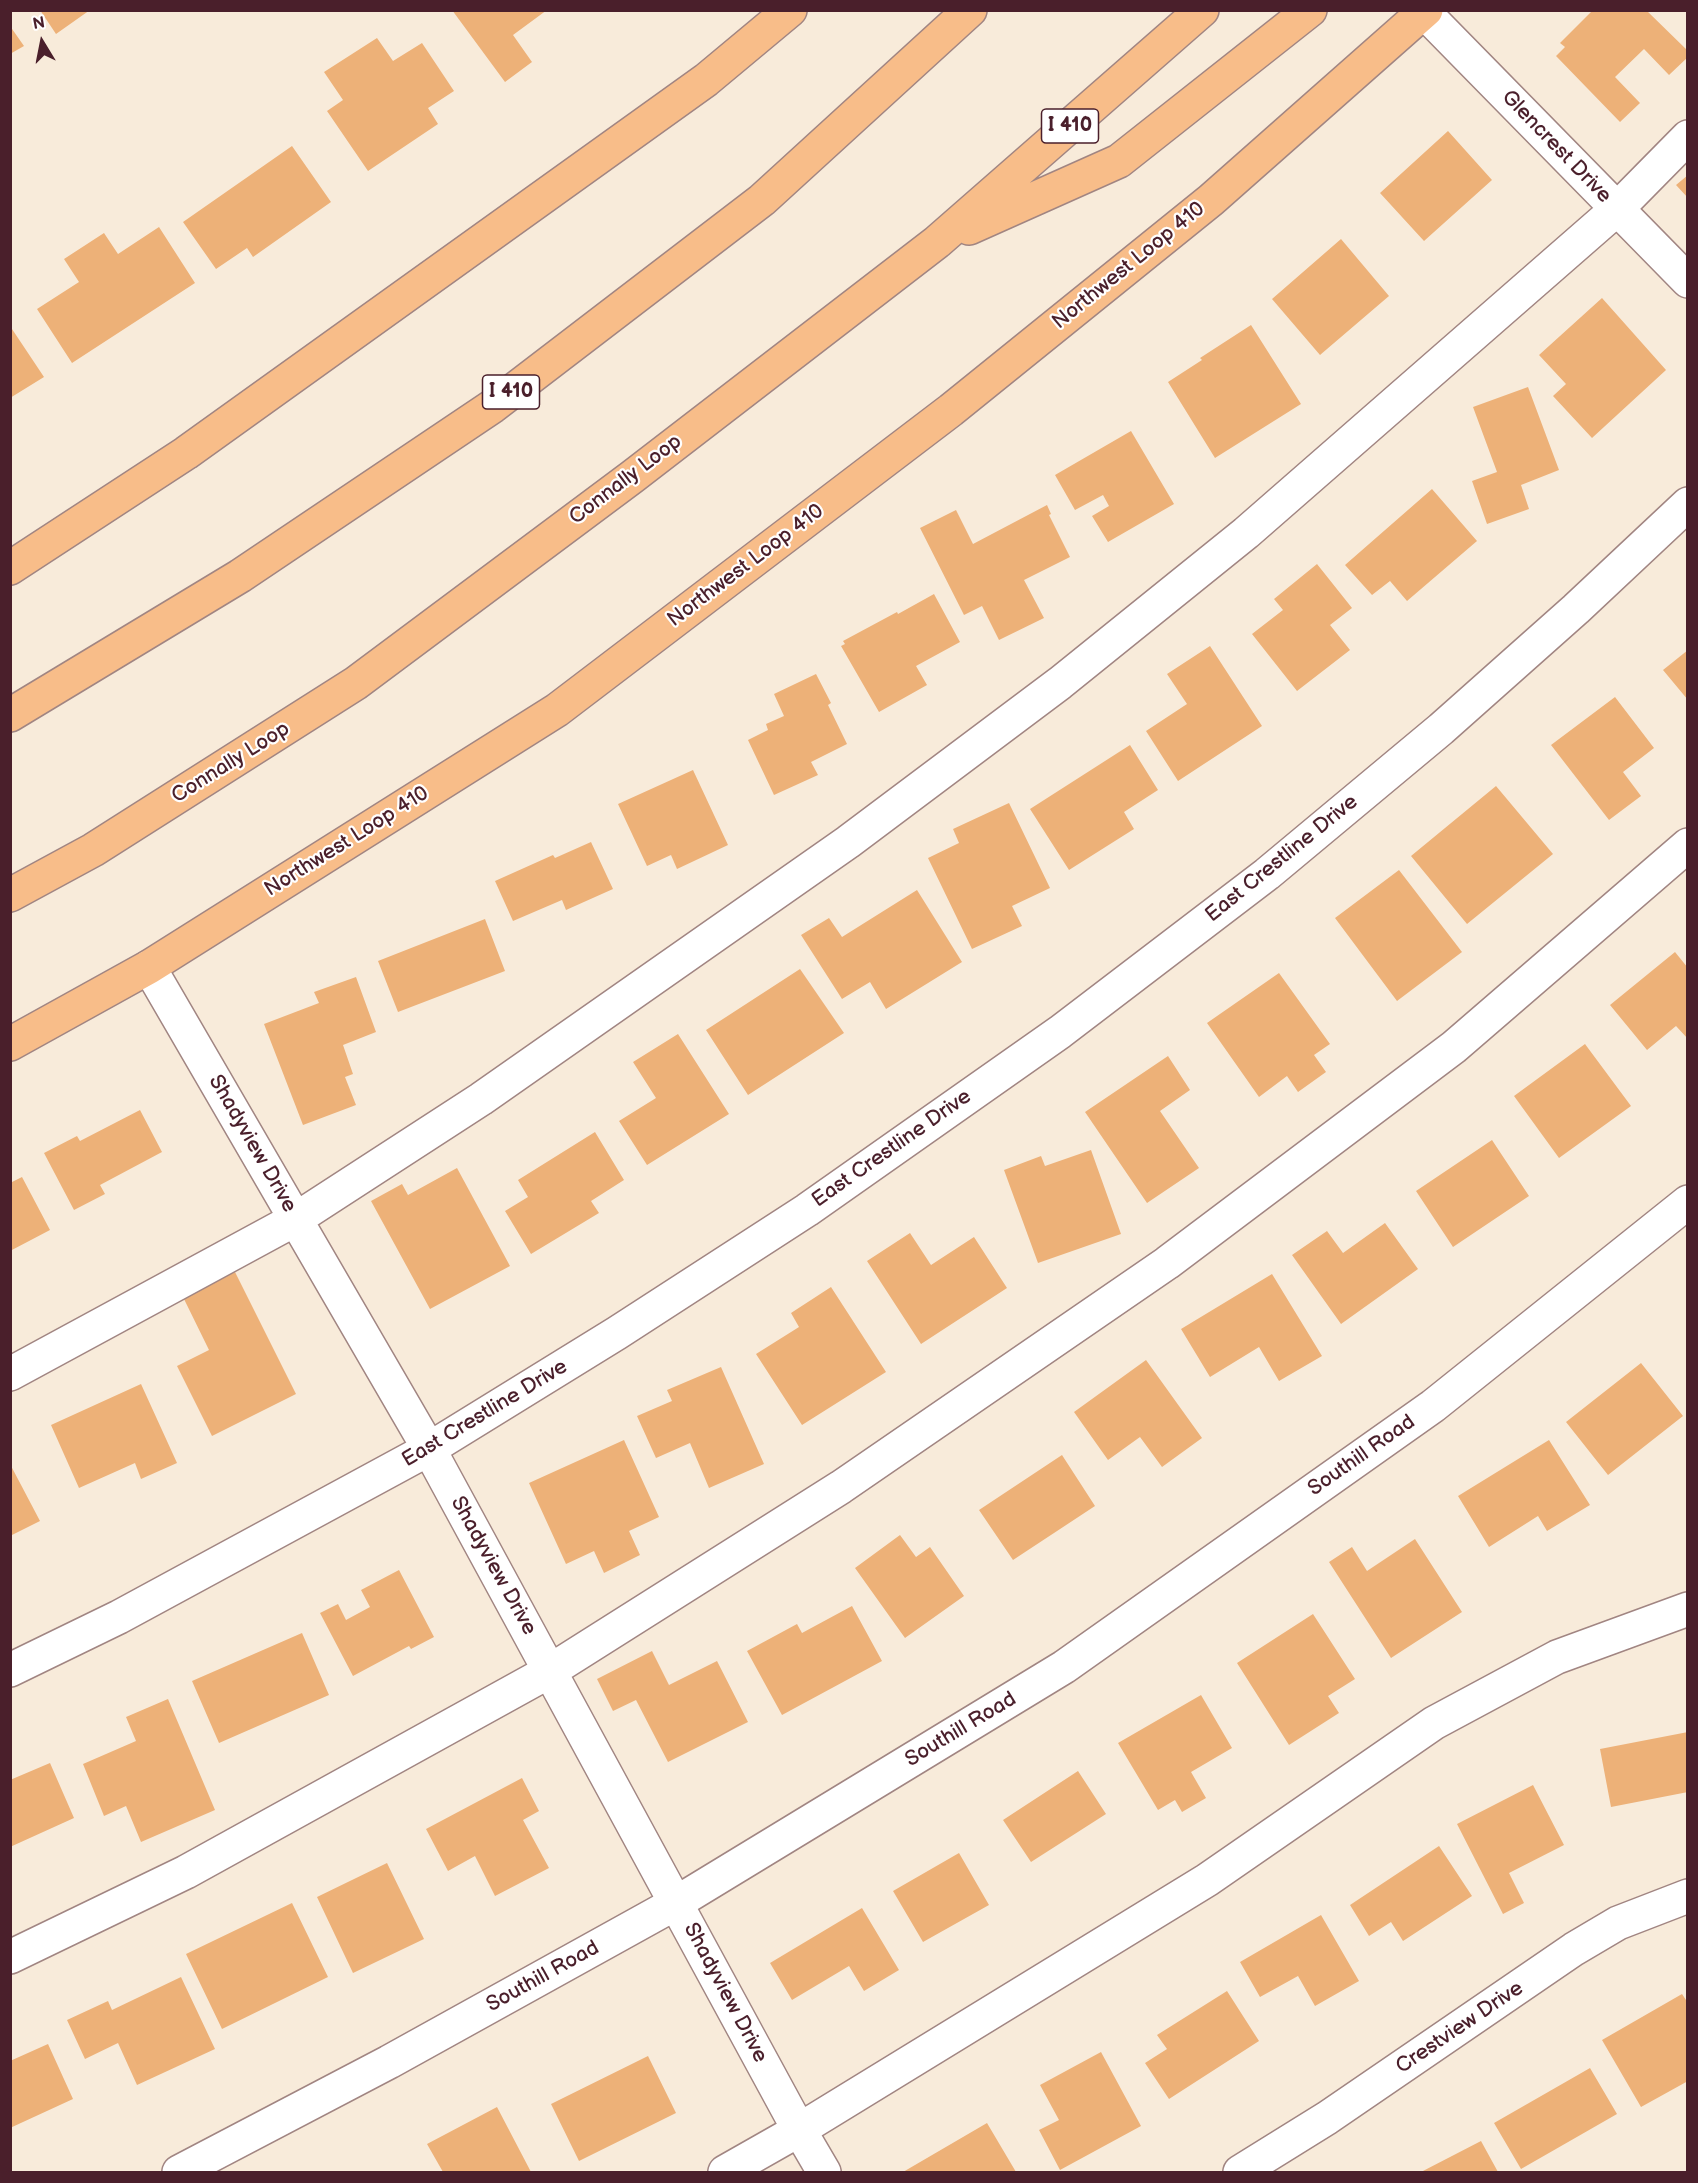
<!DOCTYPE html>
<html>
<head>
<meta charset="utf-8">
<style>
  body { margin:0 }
  #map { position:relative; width:1698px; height:2183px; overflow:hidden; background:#f8ebda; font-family:"Balsamiq Sans",sans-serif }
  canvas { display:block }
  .frame { position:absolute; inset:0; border:12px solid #4a1f2b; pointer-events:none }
  .north { position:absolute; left:12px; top:12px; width:60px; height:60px; -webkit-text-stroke:4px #fff; paint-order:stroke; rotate:350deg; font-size:16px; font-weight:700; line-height:24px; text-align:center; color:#4a1f2b }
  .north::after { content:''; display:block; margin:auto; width:21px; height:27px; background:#4a1f2b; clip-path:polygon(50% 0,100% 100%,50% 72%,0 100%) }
</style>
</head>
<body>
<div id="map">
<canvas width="1698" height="2183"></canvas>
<div class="frame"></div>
<div class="north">N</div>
</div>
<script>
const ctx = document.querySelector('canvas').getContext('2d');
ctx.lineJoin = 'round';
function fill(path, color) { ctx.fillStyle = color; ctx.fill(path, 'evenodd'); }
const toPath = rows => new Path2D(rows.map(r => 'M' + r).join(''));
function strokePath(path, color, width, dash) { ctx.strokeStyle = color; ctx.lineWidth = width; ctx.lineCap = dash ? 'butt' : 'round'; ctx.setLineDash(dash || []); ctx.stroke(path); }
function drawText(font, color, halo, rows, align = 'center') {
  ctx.font = font + ' "Balsamiq Sans",sans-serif'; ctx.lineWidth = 4.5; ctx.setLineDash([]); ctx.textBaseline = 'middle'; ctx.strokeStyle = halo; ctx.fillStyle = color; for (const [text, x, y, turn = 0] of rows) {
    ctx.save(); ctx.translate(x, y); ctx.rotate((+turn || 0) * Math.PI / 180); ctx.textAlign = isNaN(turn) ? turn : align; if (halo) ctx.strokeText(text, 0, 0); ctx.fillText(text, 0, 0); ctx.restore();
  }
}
const building = toPath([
  [40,10,90,10,56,34],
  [452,10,547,10,513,35,532,62,505,82],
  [1593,10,1646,10,1688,51,1688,57,1669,75,1644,49,1615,77,1640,103,1620,122,1556,56,1565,47,1560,43],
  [10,26,24,46,10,54],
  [377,38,393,61,422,43,454,91,428,108,438,124,368,171,327,111,343,100,324,72],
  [1448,131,1492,180,1424,241,1380,193],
  [292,146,331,202,253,257,247,248,216,269,183,222],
  [1688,175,1688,198,1676,185],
  [159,227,195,283,72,363,37,309,79,282,64,259,104,233,118,254],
  [1341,239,1389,296,1320,355,1272,299],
  [1602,298,1666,370,1592,438,1553,396,1566,384,1539,355],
  [1251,325,1301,404,1215,458,1168,382,1202,360,1200,358],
  [10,326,44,377,10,398],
  [1528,387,1559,470,1521,485,1529,509,1487,524,1472,481,1497,472,1473,407],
  [1131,431,1174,504,1108,542,1092,516,1109,506,1103,495,1075,510,1055,475],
  [1432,489,1477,541,1407,601,1390,581,1372,595,1345,565],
  [1047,505,1051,514,1049,515,1070,557,1024,580,1044,618,999,640,982,606,964,615,920,528,956,510,973,544],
  [1317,564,1352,608,1330,625,1350,650,1297,691,1252,634,1283,610,1274,599],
  [934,594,960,642,916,666,927,685,879,712,841,646,845,644,843,641,897,612,898,614],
  [1210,646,1262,726,1178,781,1146,731,1187,704,1167,674],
  [1688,650,1688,700,1663,670],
  [816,674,831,703,828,705,847,744,811,762,818,775,774,795,748,740,768,730,766,724,784,716,774,694],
  [1615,697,1654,748,1623,772,1641,796,1609,820,1551,745],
  [1130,745,1158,790,1124,812,1134,829,1069,870,1030,809],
  [693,770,728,845,677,869,671,855,647,866,618,804],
  [1496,786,1553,854,1467,924,1411,856],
  [1009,803,1050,888,1012,906,1022,926,972,949,928,858,959,843,953,829],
  [591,842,613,889,566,910,562,900,513,921,495,881,553,855,555,858],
  [1399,870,1462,952,1397,1001,1335,918],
  [917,890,962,962,886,1009,870,982,842,999,801,935,829,918,842,937],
  [485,919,505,971,398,1012,378,961],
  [1675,952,1688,968,1688,1039,1676,1026,1647,1050,1610,1005],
  [800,969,844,1033,748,1095,706,1030],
  [1279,973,1330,1044,1314,1055,1326,1072,1298,1092,1287,1076,1259,1097,1207,1023],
  [356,977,376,1032,343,1045,353,1074,345,1077,356,1105,303,1125,264,1024,319,1003,314,992],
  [678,1034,729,1114,647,1165,619,1121,656,1098,633,1062],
  [1585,1044,1631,1106,1559,1158,1514,1096],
  [1168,1056,1190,1090,1160,1111,1199,1168,1147,1203,1085,1112],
  [140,1110,162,1152,100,1185,105,1194,74,1210,44,1153,77,1136,80,1141],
  [595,1132,624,1180,591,1201,599,1213,531,1254,505,1211,528,1197,518,1180],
  [1492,1140,1529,1196,1453,1247,1416,1191],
  [1091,1150,1121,1234,1038,1263,1004,1170,1041,1156,1045,1166],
  [457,1168,510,1266,430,1309,371,1201,402,1184,408,1195],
  [22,1177,50,1230,10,1251,10,1183],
  [1385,1223,1418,1269,1341,1324,1292,1255,1327,1231,1343,1253],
  [910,1233,931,1265,974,1237,1007,1288,921,1344,867,1261],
  [235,1272,296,1394,212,1436,177,1366,209,1350,183,1297],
  [1272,1274,1322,1356,1279,1381,1259,1347,1210,1377,1181,1329],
  [831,1287,886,1372,802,1425,756,1354,799,1327,791,1313],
  [1146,1360,1202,1438,1162,1467,1140,1437,1108,1460,1074,1412],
  [1641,1363,1683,1416,1608,1475,1566,1422],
  [721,1367,764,1464,709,1488,690,1443,656,1458,637,1416,672,1401,667,1390],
  [141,1384,177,1463,141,1479,135,1463,79,1488,51,1425],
  [624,1440,659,1517,629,1531,640,1555,604,1573,594,1551,566,1564,529,1483],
  [1549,1440,1590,1505,1547,1531,1538,1516,1489,1547,1458,1496],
  [1062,1455,1095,1506,1013,1560,979,1510],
  [10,1464,40,1521,10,1536],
  [900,1535,916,1557,930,1547,964,1596,905,1638,855,1568],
  [1415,1539,1462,1612,1391,1658,1329,1562,1352,1547,1367,1571],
  [399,1570,434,1637,411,1649,409,1646,353,1676,320,1613,338,1604,346,1620,370,1607,361,1590],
  [852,1606,882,1661,782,1715,747,1651,797,1624,802,1633],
  [1313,1614,1355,1679,1328,1696,1339,1713,1289,1745,1237,1663],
  [302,1633,329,1695,219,1743,192,1681],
  [652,1651,669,1685,717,1661,748,1722,668,1762,636,1700,613,1711,597,1679],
  [1201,1695,1232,1748,1191,1772,1206,1798,1182,1812,1175,1800,1158,1810,1118,1743],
  [168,1699,215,1810,141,1842,126,1806,104,1816,83,1764,136,1741,126,1717],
  [1688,1732,1688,1792,1611,1807,1600,1749],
  [50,1763,74,1818,10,1847,10,1780],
  [1078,1771,1106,1814,1031,1862,1003,1820],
  [522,1778,539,1811,523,1820,549,1868,495,1896,475,1856,448,1871,426,1829],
  [1533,1785,1564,1845,1509,1873,1524,1903,1503,1914,1457,1824],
  [1439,1846,1472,1896,1403,1941,1391,1922,1369,1936,1350,1905],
  [959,1853,989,1905,923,1942,893,1891],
  [387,1863,424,1939,353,1973,317,1897],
  [292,1903,328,1977,222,2029,186,1954],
  [862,1908,899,1970,864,1991,849,1966,792,2000,770,1963],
  [1321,1915,1359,1981,1315,2006,1298,1976,1260,1997,1240,1962],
  [181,1977,215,2049,137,2085,118,2043,85,2059,67,2020,108,2001,112,2010],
  [1227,1991,1259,2041,1169,2099,1145,2063,1167,2049,1157,2035],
  [1682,1994,1688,2003,1688,2081,1641,2107,1602,2040],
  [48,2044,73,2099,10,2128,10,2061],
  [1101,2052,1141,2126,1060,2170,1039,2130,1059,2120,1040,2085],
  [648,2056,676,2113,579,2161,551,2104],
  [1590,2068,1617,2114,1521,2169,1494,2123],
  [497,2107,531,2172,443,2172,427,2144],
  [987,2123,1016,2172,903,2172],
  [1481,2141,1498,2172,1421,2172]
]);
const minor = toPath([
  [1424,12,1688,281],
  [149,967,429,1449,793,2119,824,2172],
  [10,1374,296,1219,481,1099,848,842,1060,683,1246,533,1617,209,1688,137],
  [10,1670,119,1617,429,1449,617,1333,807,1210,1060,1032,1267,874,1441,729,1576,609,1688,504],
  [10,1957,186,1872,550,1671,841,1487,1167,1263,1454,1047,1688,845],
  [179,2172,389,2062,676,1903,1064,1667,1433,1406,1688,1202],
  [725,2172,799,2130,1207,1880,1434,1723,1557,1657,1688,1609],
  [1240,2172,1327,2118,1574,1949,1618,1923,1688,1896]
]);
const major = toPath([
  [10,568,186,453,706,80,790,10],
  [10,1044,149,967,557,710,951,410,1211,200,1426,10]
]);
const highway = toPath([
  [969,228,1119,161,1310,10],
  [10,715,240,576,493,406,762,200,970,10],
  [10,895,93,850,356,683,632,477,937,242,1202,10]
]);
const shields = [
  [1070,126,57],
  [511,392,57]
];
const shieldNames = [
  ["I 410",1070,126],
  ["I 410",511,392]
];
const streetNames = [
  ["Glencrest Drive",1556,147,46],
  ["Northwest Loop 410",1129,266,-39],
  ["Connally Loop",626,480,-37],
  ["Northwest Loop 410",746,566,-37],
  ["Connally Loop",231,763,-32],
  ["Northwest Loop 410",347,842,-32],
  ["East Crestline Drive",1282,859,-39],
  ["Shadyview Drive",252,1144,60],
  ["East Crestline Drive",892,1149,-35],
  ["East Crestline Drive",485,1414,-31],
  ["Southill Road",1362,1456,-35],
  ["Shadyview Drive",493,1566,61],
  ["Southill Road",961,1730,-31],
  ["Southill Road",543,1977,-29],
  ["Shadyview Drive",725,1993,62],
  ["Crestview Drive",1460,2028,-34]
];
fill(building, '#edb178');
strokePath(minor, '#a18582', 36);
strokePath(major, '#a18582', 36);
strokePath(highway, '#a18582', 36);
strokePath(minor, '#fff', 33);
strokePath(major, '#f8bd89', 33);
strokePath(highway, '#f8bd89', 33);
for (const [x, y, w] of shields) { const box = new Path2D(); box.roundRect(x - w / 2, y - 17, w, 34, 4.5); ctx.fillStyle = '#fff'; ctx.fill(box); strokePath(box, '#4a1f2b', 1.5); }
drawText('bold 20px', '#4a1f2b', null, shieldNames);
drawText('21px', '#4a1f2b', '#fff', streetNames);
</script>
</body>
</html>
